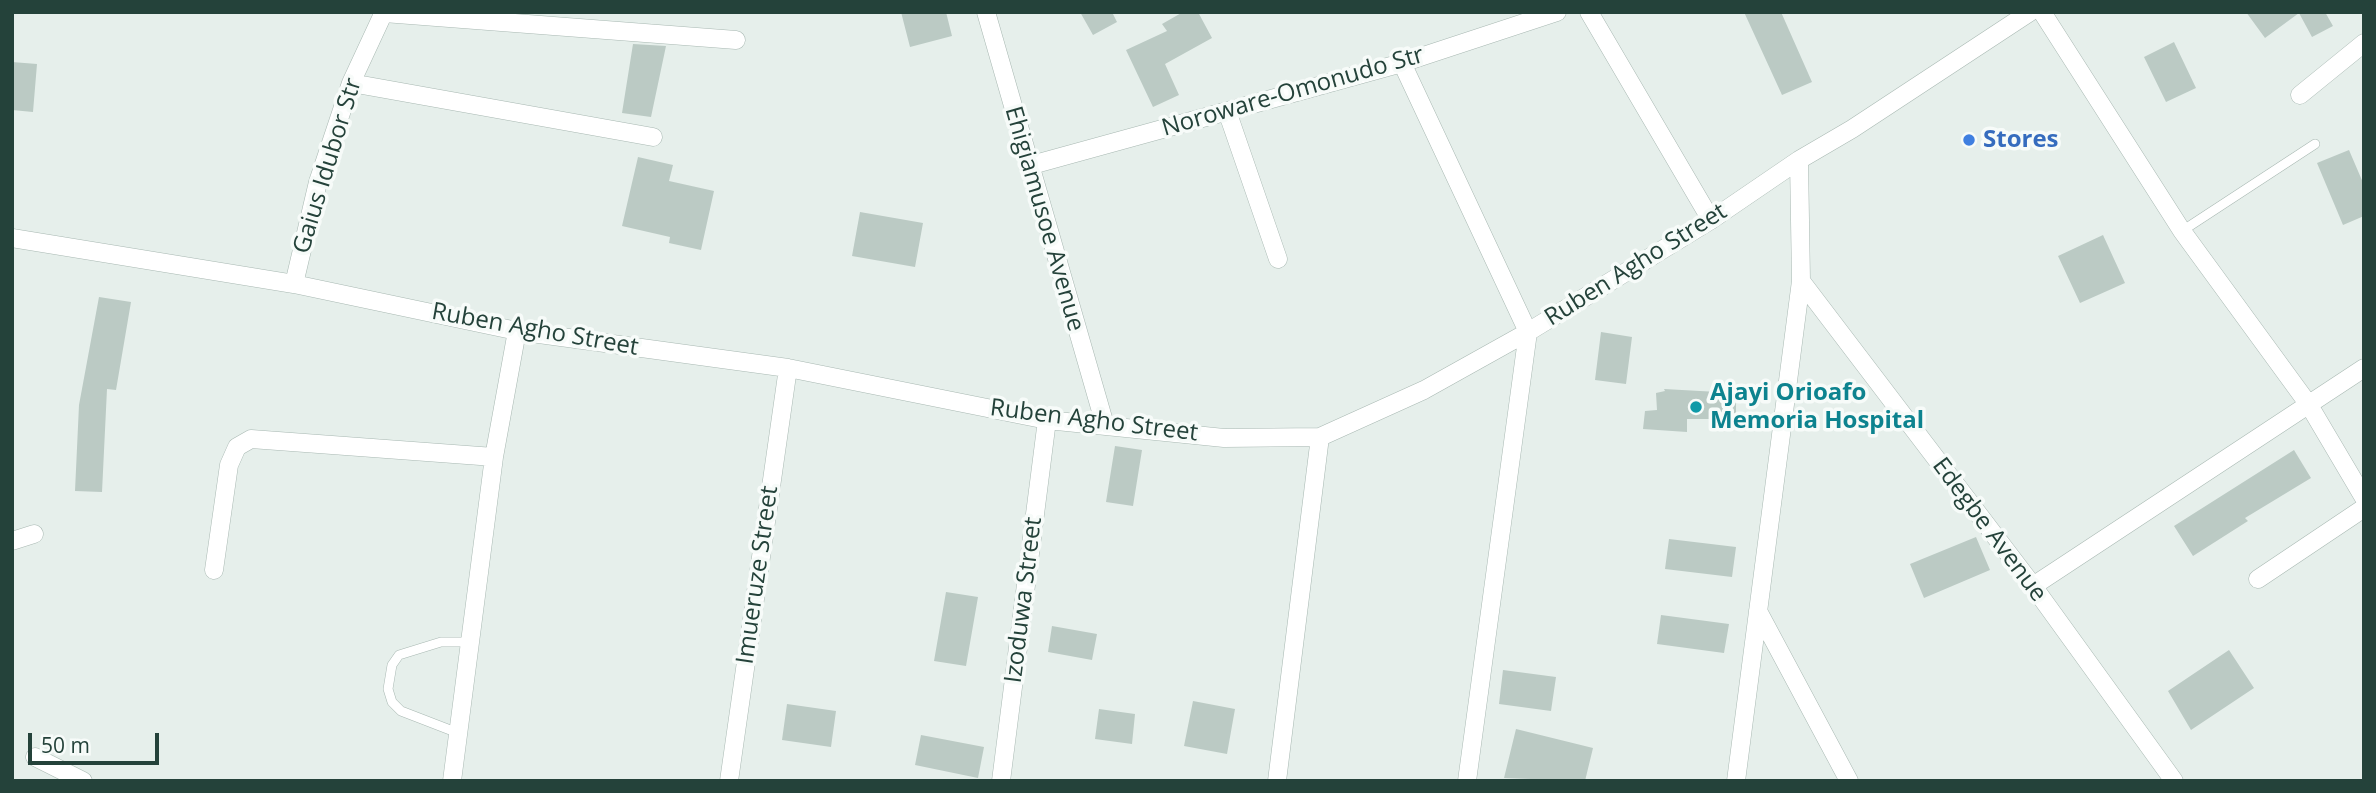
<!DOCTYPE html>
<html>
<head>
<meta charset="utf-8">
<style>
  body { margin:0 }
  #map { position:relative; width:2376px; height:793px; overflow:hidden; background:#e6efeb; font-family:"Open Sans",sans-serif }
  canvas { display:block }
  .frame { position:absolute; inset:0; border:14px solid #24423a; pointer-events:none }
  .scale { position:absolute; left:28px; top:733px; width:131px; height:32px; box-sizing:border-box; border:4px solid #24423a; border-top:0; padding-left:9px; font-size:21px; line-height:24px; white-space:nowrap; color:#24423a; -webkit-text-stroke:5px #f7fbf9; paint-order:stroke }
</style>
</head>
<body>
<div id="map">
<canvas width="2376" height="793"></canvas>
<div class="frame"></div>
<div class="scale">50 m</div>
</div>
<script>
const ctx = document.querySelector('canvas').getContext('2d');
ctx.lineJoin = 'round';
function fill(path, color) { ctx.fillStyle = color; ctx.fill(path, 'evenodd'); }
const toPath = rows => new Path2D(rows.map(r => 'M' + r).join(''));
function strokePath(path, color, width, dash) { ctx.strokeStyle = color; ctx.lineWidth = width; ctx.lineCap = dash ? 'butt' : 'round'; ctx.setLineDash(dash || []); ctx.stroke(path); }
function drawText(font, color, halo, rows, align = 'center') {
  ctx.font = font + ' "Open Sans",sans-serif'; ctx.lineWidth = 7; ctx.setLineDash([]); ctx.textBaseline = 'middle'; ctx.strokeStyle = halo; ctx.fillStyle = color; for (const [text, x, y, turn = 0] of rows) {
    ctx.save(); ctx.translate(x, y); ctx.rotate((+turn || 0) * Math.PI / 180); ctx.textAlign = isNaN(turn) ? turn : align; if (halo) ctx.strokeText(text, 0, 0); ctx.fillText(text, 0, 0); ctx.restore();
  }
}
const building = toPath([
  [901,12,946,12,952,36,910,47],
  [1080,12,1112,12,1117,22,1093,35],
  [1183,12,1198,12,1212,38,1165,64,1179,95,1153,107,1126,50,1167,31,1162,24],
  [1744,12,1781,12,1812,82,1782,95],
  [2246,12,2325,12,2333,26,2312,37,2299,13,2265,38],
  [2174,42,2196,88,2166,102,2144,57],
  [633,44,666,46,651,117,622,113],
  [12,62,37,64,33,112,12,110],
  [2349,150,2364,185,2364,216,2343,225,2317,163],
  [638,157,673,165,669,181,714,191,701,250,669,243,670,237,622,226],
  [860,212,923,223,915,267,852,256],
  [2103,235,2125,283,2080,303,2058,256],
  [99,297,131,302,116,390,107,389,102,492,75,491,79,405],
  [1601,332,1632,337,1626,384,1595,380],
  [1664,389,1736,393,1736,419,1687,419,1687,432,1643,429,1645,411,1657,410,1656,393,1665,391],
  [1115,446,1142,450,1133,506,1106,502],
  [2294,450,2311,478,2245,518,2248,521,2193,556,2174,526],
  [1976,537,1990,570,1924,598,1910,564],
  [1669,539,1736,547,1732,577,1665,569],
  [946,592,978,597,966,666,934,661],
  [1661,615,1729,624,1724,653,1657,644],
  [1052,626,1097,634,1092,660,1048,652],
  [2229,650,2254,688,2191,730,2168,691],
  [1503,670,1556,677,1551,711,1499,704],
  [1193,701,1235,709,1227,754,1184,746],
  [787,704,836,711,831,747,782,740],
  [1099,709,1135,714,1132,744,1095,739],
  [1516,729,1593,748,1585,781,1504,778],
  [921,735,984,747,978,778,915,765]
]);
const lane = toPath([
  [2182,231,2315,144],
  [458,733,401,711,392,702,388,689,392,665,399,655,441,642,469,642]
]);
const street = toPath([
  [986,12,1105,425],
  [1589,12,1711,220],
  [2042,12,2182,231,2309,405,2364,498],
  [384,13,736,40],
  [1402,63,1528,332,1467,781],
  [351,83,653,137],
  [2300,95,2364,43],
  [1227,111,1278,259],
  [1028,166,1402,63,1557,12],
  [12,238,294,284,517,331,788,368,1047,420,1224,438,1320,437,1424,390,1528,332,1711,220,1799,160,1852,129,2030,12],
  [1801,281,2033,586,2174,781],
  [294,284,318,182,351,83,384,12],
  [12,541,34,534],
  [214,570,229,465,237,447,251,439,494,457],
  [2258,579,2364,508],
  [2033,586,2364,368],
  [1758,611,1849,781],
  [35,757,83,781],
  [452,781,494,457,517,331],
  [729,781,788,368],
  [1001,781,1047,420],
  [1277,781,1320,437],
  [1736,781,1801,281,1799,160]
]);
const markers = [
  [1969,140,7,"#3f7fe0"],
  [1696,407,7,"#0f9aa8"]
];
const streetNames = [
  ["Noroware-Omonudo Str",1293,92,-16],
  ["Gaius Idubor Str",328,166,-73],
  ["Ehigiamusoe Avenue",1044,219,74],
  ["Ruben Agho Street",1636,265,-32],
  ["Ruben Agho Street",535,330,10],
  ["Ruben Agho Street",1094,421,7],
  ["Edegbe Avenue",1989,530,53],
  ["Imueruze Street",758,575,-82],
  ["Izoduwa Street",1024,600,-83]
];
const shopNames = [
  ["Stores",1983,140]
];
const cultureNames = [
  ["Ajayi Orioafo",1710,393],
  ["Memoria Hospital",1710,421]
];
fill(building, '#bbcac4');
strokePath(lane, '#a8b8b2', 10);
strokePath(street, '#a8b8b2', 19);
strokePath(lane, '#fff', 9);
strokePath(street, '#fff', 18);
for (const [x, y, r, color] of markers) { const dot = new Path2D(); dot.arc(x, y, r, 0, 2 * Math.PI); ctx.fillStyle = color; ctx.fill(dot); strokePath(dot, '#f7fbf9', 2.5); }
drawText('24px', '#24423a', '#f7fbf9', streetNames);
drawText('bold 24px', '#366cbe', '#f7fbf9', shopNames, 'left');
drawText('bold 24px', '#0d838f', '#f7fbf9', cultureNames, 'left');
</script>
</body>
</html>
